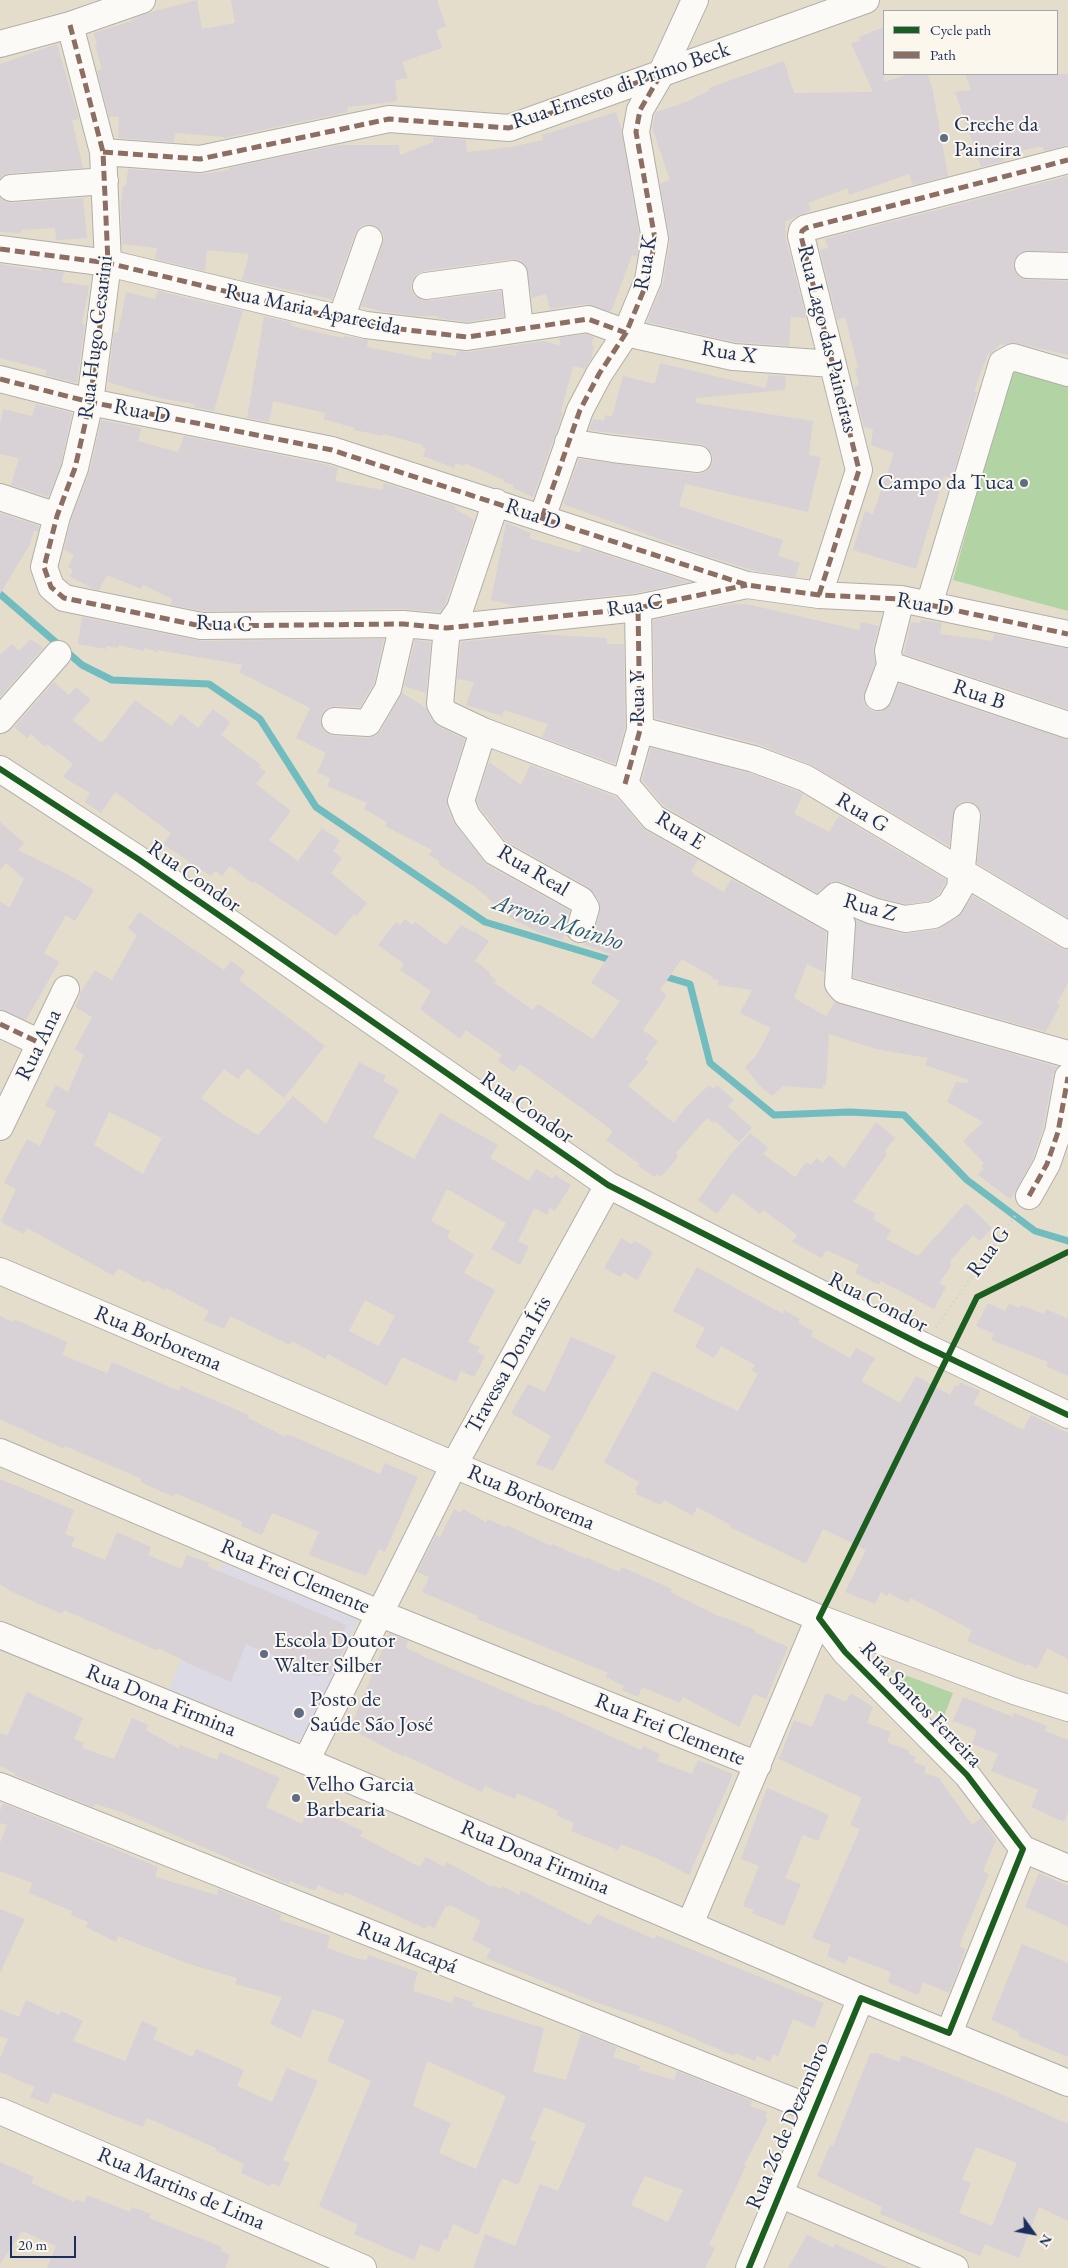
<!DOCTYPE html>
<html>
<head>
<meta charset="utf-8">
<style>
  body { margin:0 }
  #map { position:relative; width:1068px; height:2268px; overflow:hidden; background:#e4ddcc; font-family:"EB Garamond",serif }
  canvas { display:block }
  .legend { position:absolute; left:883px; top:10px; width:175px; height:65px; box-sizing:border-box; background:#fbf7ec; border:1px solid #a1a7b3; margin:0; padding:6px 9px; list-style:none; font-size:15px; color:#1b2f5e }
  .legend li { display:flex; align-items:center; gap:10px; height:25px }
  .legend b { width:25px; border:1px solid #a1a7b3 }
  .north { position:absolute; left:1008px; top:2208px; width:50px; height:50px; -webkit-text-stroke:4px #fbf7ec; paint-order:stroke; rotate:122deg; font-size:14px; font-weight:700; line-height:20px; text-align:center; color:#1b2f5e }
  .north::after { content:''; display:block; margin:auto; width:18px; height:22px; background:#1b2f5e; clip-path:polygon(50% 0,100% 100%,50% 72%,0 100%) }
  .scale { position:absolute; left:10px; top:2236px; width:66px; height:22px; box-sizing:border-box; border:2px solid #1b2f5e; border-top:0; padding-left:6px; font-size:15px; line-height:18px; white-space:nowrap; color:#1b2f5e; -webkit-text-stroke:4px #fbf7ec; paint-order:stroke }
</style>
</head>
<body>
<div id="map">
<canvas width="1068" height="2268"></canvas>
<ul class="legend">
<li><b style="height:6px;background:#1b5e20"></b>Cycle path</li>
<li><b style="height:6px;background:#8d6e63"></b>Path</li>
</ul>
<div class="north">N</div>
<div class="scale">20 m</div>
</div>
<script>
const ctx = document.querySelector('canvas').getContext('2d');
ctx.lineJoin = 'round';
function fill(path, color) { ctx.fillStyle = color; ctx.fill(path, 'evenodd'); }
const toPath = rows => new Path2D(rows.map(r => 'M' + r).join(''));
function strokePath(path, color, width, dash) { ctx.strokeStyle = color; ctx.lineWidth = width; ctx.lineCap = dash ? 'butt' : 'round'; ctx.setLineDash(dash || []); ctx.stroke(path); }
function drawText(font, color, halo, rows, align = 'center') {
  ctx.font = font + ' "EB Garamond",serif'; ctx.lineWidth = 4; ctx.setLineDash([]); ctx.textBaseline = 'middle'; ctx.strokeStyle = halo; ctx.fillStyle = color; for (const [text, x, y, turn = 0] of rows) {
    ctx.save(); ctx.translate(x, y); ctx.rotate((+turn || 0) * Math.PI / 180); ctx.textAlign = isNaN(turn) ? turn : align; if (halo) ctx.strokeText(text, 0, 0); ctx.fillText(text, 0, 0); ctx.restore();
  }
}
const built = toPath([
  [223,1563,358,1619,305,1743,169,1689]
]);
const green = toPath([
  [1011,369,1068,385,1068,611,953,580],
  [889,1669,953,1693,943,1719]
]);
const stream = toPath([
  [0,594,82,665,112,680,209,684,260,719,316,807,485,922,614,961],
  [660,975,690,984,710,1063,774,1115,850,1112,904,1115,967,1180,1035,1231,1068,1241]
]);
const building = toPath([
  [197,0,202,29,235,23,231,0,437,0,446,26,436,30,442,48,402,62,408,78,395,80,397,100,393,102,347,107,348,112,224,138,224,137,175,133,174,142,118,138,119,117,109,117,97,71,102,69,95,46,97,45,94,33,132,21,131,20,148,13],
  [884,27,884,82,910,74,927,74,932,86,948,176,913,185,909,174,849,195,848,188,808,203,811,210,785,222,786,240,806,318,791,317,789,346,735,342,647,322,663,283,670,241,660,184,670,180,652,127,656,112,689,101,710,90,709,88,784,61,794,93,873,92,851,43,860,41,859,37],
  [57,44,79,119,72,120,83,168,10,173,0,178,0,64],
  [965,74,1068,74,1068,145,1044,151,1043,147,1038,147,1002,155,1004,161,981,167,955,92,971,90],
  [616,112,621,128,640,239,637,257,632,255,611,312,586,304,550,309,546,294,532,298,526,265,520,260,512,259,424,271,416,274,412,281,411,288,414,296,421,300,428,301,501,291,504,316,467,322,438,318,438,316,418,316,385,312,361,306,383,243,384,236,381,230,373,225,366,224,360,227,355,234,332,299,242,280,249,254,207,250,205,271,155,259,157,248,122,244,121,207,123,186,126,186,128,169,203,174,229,170,229,168,339,145,399,145,400,155,433,142,433,137,466,140,467,152,511,147,543,140,542,135],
  [1068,176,1068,251,1021,252,1015,258,1013,265,1015,273,1021,278,1027,280,1068,281,1068,355,1016,343,999,345,991,354,988,354,974,391,977,392,952,478,944,476,916,569,853,550,865,511,873,514,894,453,871,445,873,429,864,427,854,388,859,384,855,368,858,367,845,317,837,320,820,250,828,248,825,239],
  [0,198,5,202,12,203,83,198,87,238,56,240,55,228,21,230,21,233,0,232],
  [0,264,41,271,41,269,64,272,62,282,89,286,82,324,85,324,77,383,45,375,47,370,0,358],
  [158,291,243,311,214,411,194,407,195,404,160,398,108,382,114,332,118,333,126,292,155,299],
  [264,316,292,323,291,326,343,338,344,336,368,340,367,347,431,360,432,352,456,356,457,351,469,352,544,341,561,346,559,338,586,334,594,337,591,345,594,346,592,354,593,355,585,369,573,366,561,412,563,413,533,497,513,488,514,485,504,482,504,480,465,463,464,466,456,463,454,468,423,456,426,448,422,447,423,445,383,434,383,436,354,430,354,428,324,419,325,413,273,401,269,422,247,418],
  [660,363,765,388,769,375,786,376,785,390,696,398,696,403,813,421,809,455,821,457,808,512,685,484,679,506,783,540,778,556,800,563,795,577,756,571,706,556,563,504,579,459,696,474,704,473,710,468,713,461,712,454,707,447,700,444,589,430,593,419,604,421,605,415,612,417,623,376,655,384],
  [36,404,72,413,61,464,48,497,11,485,19,458,0,454,0,424,3,409,32,416],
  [101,420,141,428,138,441,178,452,184,436,328,465,338,468,335,481,382,490,384,483,455,506,455,509,474,520,446,602,440,612,403,609,202,611,171,605,172,599,143,585,141,589,107,575,99,590,91,588,70,576,73,570,68,567,74,555,64,549,71,520,90,471],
  [0,513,39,526,37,532,34,530,30,544,0,594],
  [506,523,531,533,529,538,580,553,582,547,689,582,636,593,516,606,491,600],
  [732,604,746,604,859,630,861,622,879,626,873,648,875,663,863,699,866,706,872,711,880,712,888,708,899,684,1068,740,1068,918,977,863,982,817,980,809,975,804,969,801,961,802,955,808,949,846,810,764,758,744,655,718,653,620],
  [82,617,201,641,384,639,374,683,360,707,336,706,328,708,322,713,320,720,322,728,327,734,334,736,367,738,375,736,381,731,402,693,426,708,432,720,438,726,465,739,447,796,447,807,453,822,487,865,570,911,566,925,568,937,564,936,562,940,538,932,509,917,512,913,494,903,475,887,438,864,440,861,429,855,432,850,385,826,387,822,364,809,367,803,327,786,331,779,317,772,326,753,296,738,310,708,239,672,243,665,158,650,158,652,144,648,144,651,119,645,118,648,106,646,106,649,78,644],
  [921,620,942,623,940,634,993,641,994,634,1068,649,1068,709,904,654,911,622,920,623],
  [534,634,607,638,607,644,624,644,625,728,615,764,542,737,548,724,504,710,502,716,466,705,474,682,457,679,461,642],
  [31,639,43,648,0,697,0,655,12,644,19,651],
  [415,640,431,642,426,693,404,686],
  [54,682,69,695,76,687,91,700,72,720,102,743,135,700,171,726,181,714,198,728,213,709,230,722,221,735,261,765,259,767,266,772,256,784,291,811,269,840,298,861,322,828,340,841,333,851,342,858,331,873,367,903,357,916,354,914,336,936,254,881,252,883,230,866,222,876,215,871,211,876,163,844,171,833,115,792,101,813,85,802,90,793,63,777,73,764,47,744,45,747,31,734,27,738,14,727],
  [651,748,750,773,798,792,803,794,794,814,829,832,839,816,946,880,945,883,939,894,929,901,906,904,878,897,841,882,833,881,817,893,664,806,642,780],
  [489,762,521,785,530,765,616,797,646,831,698,860,691,871,695,874,694,875,724,892,731,879,826,932,824,972,807,964,794,998,826,1016,835,1002,1057,1067,1053,1074,1043,1128,1033,1158,1014,1194,1010,1199,978,1175,984,1168,981,1167,984,1163,963,1141,983,1122,947,1102,956,1082,968,1083,969,1080,925,1065,928,1058,876,1049,829,1034,826,1085,823,1085,823,1089,783,1086,772,1096,760,1086,745,1067,756,1056,771,1028,740,1013,752,990,718,985,718,980,712,979,713,977,682,959,660,990,667,995,643,1030,658,1041,645,1059,649,1062,628,1086,674,1123,684,1109,709,1085,713,1089,717,1085,734,1100,728,1106,752,1128,739,1142,715,1121,713,1123,707,1118,676,1153,678,1157,661,1177,657,1174,655,1177,638,1166,640,1164,606,1140,613,1131,557,1090,520,1064,514,1072,498,1061,502,1055,466,1030,460,1039,420,1009,431,991,400,970,404,964,378,945,396,922,400,925,405,919,413,925,415,922,446,945,461,925,473,932,474,931,489,941,475,961,491,973,489,975,497,980,494,983,533,1010,538,1004,593,1039,620,1001,591,983,610,954,583,944,590,940,594,933,600,912,599,900,588,887,505,840,480,808,477,800],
  [0,822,24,843,18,850,71,876,94,890,75,921,66,915,44,953,59,962,26,1020,0,1009,0,902,10,907,24,879,6,863,0,870],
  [973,896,1060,948,1068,950,1068,983,1057,1003,1060,1005,1046,1032,853,977,856,920,902,934,936,930,958,917],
  [139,912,224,970,231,961,245,971,239,980,325,1046,284,1098,247,1068,238,1079,224,1069,201,1098,227,1117,258,1135,293,1096,326,1124,359,1062,386,1076,383,1081,399,1090,373,1137,414,1159,440,1113,498,1145,490,1158,529,1181,536,1169,553,1179,555,1175,571,1185,555,1211,550,1208,547,1215,536,1209,534,1209,518,1241,529,1246,520,1265,491,1249,506,1223,447,1189,431,1221,450,1231,447,1238,474,1255,464,1273,495,1290,468,1342,480,1347,477,1352,485,1356,474,1377,461,1371,456,1382,402,1357,387,1386,328,1354,325,1359,292,1341,290,1345,230,1316,224,1329,204,1320,209,1311,166,1288,165,1290,146,1280,145,1283,118,1268,114,1276,27,1228,24,1234,1,1222,16,1189,4,1183,27,1139,40,1146,56,1111,45,1106,56,1085,68,1092,84,1055,75,1049,92,1017,75,1007,80,997,80,993,95,970,112,980,137,935,128,928],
  [109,1112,162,1138,143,1174,94,1145],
  [365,1300,395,1316,379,1346,349,1331],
  [876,1122,895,1138,884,1152,887,1154,853,1202,875,1213,873,1219,891,1230,886,1239,918,1256,966,1203,992,1228,980,1241,973,1235,950,1261,951,1266,939,1283,946,1287,934,1309,881,1281,879,1285,855,1273,859,1265,826,1250,822,1258,792,1242,797,1235,763,1210,760,1214,733,1193,717,1214,698,1200,730,1155,750,1133,768,1148,763,1154,795,1177,806,1162,811,1165,816,1158,823,1163,829,1155,844,1168],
  [621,1238,631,1244,635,1241,653,1252,637,1280,624,1272,620,1277,604,1268],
  [697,1267,783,1314,784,1310,800,1319,798,1323,813,1331,811,1336,850,1358,856,1348,875,1358,861,1381,900,1403,916,1376,950,1395,955,1385,958,1386,960,1382,980,1391,973,1404,1023,1430,1031,1415,1068,1433,1068,1659,1047,1648,1037,1669,1028,1664,1027,1666,967,1641,972,1630,911,1598,908,1603,889,1593,887,1596,881,1592,875,1604,845,1592,866,1550,823,1529,806,1564,730,1527,731,1525,697,1507,693,1516,664,1500,661,1505,636,1494,637,1491,635,1490,639,1482,604,1462,653,1371,738,1411,758,1374,752,1370,755,1365,721,1346,714,1358,695,1347,705,1328,673,1311],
  [988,1303,1005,1311,1009,1303,1019,1308,1021,1305,1044,1314,1046,1309,1068,1319,1068,1376,1046,1366,1048,1362,991,1340,994,1334,976,1326],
  [0,1316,13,1322,14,1319,67,1342,62,1355,107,1373,112,1362,179,1391,181,1386,249,1415,248,1418,286,1437,287,1434,380,1474,385,1463,418,1477,385,1552,379,1549,366,1576,309,1555,319,1532,272,1513,262,1535,241,1526,242,1522,213,1509,175,1493,174,1497,140,1482,142,1479,65,1446,64,1449,0,1419],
  [571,1337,616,1356,553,1471,536,1464,551,1436,511,1413,528,1384,545,1392],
  [0,1479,74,1510,65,1534,75,1538,71,1546,105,1560,117,1532,151,1547,148,1555,181,1569,187,1555,209,1563,207,1566,342,1623,346,1626,343,1633,350,1636,333,1674,331,1673,330,1676,321,1673,319,1677,276,1659,277,1657,246,1644,231,1682,185,1662,185,1661,160,1649,156,1650,64,1610,62,1614,10,1591,0,1584],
  [454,1509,461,1513,463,1509,486,1522,488,1519,505,1527,507,1525,551,1546,552,1544,586,1559,586,1557,619,1572,622,1567,672,1589,670,1592,720,1617,721,1616,755,1630,754,1632,788,1647,766,1699,754,1694,739,1727,683,1697,680,1703,642,1687,638,1697,622,1690,624,1686,606,1677,608,1673,477,1619,478,1616,422,1592,429,1577,417,1572,436,1535,440,1537],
  [389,1633,408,1641,406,1648,422,1655,422,1656,539,1706,540,1704,641,1750,643,1746,660,1754,657,1761,692,1774,698,1760,733,1774,689,1875,656,1858,621,1844,618,1850,571,1831,574,1823,556,1815,558,1811,517,1793,515,1799,485,1786,482,1792,404,1755,404,1757,350,1729],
  [27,1692,83,1718,74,1739,84,1743,82,1748,114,1759,132,1718,148,1725,146,1730,179,1749,180,1745,217,1760,220,1752,280,1778,266,1807,302,1824,310,1806,363,1831,360,1836,420,1867,426,1857,444,1867,447,1862,492,1887,492,1885,501,1889,502,1886,519,1895,521,1890,590,1925,597,1914,647,1936,655,1939,656,1935,824,2003,814,2028,793,2019,778,2057,773,2054,770,2062,757,2056,755,2061,736,2053,734,2056,665,2026,592,2001,486,1958,491,1949,472,1940,481,1921,450,1905,448,1907,446,1906,434,1928,428,1925,426,1929,345,1892,343,1896,318,1885,315,1891,290,1881,289,1884,121,1812,95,1804,93,1807,14,1775,15,1773,0,1766,0,1733,7,1736],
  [826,1693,846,1702,851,1693,873,1707,867,1723,891,1732,887,1742,910,1751,908,1754,916,1757,914,1762,926,1767,924,1773,939,1778,972,1825,981,1818,996,1840,983,1871,989,1874,961,1941,960,1946,966,1949,949,1993,923,1982,918,1995,888,1982,891,1972,849,1956,845,1964,827,1956,831,1945,812,1938,860,1829,850,1825,862,1798,779,1759,794,1720,812,1727],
  [963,1697,1013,1717,1014,1713,1047,1726,1045,1731,1068,1740,1068,1812,1064,1822,1031,1807,1038,1790,991,1771,998,1754,972,1744,977,1730,953,1721],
  [767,1788,829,1815,818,1841,803,1835,785,1878,801,1884,784,1926,752,1913,754,1910,743,1906,759,1866,741,1859],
  [3,1803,158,1867,155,1877,217,1895,218,1889,281,1914,280,1920,330,1936,327,1948,359,1959,367,1960,368,1955,418,1972,413,1991,452,2003,454,1996,473,2002,472,2006,544,2028,533,2072,566,2080,581,2033,617,2047,613,2057,640,2066,639,2070,674,2080,677,2071,752,2101,750,2106,767,2112,765,2118,768,2119,744,2165,746,2166,709,2245,715,2248,705,2268,473,2268,485,2234,515,2246,540,2184,558,2191,586,2124,544,2107,530,2140,536,2142,518,2185,502,2178,478,2235,453,2224,447,2240,444,2239,439,2252,420,2244,414,2260,354,2234,358,2225,319,2206,371,2081,327,2061,345,2020,313,2009,301,2038,270,2024,282,1997,235,1984,237,1978,189,1964,118,1936,116,1942,86,1927,88,1922,71,1915,72,1911,29,1893,32,1883,0,1871,0,1843,7,1825,0,1823,0,1811],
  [427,2061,506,2096,476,2169,439,2153,451,2123,413,2106],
  [645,2176,683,2190,668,2222,631,2205],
  [1039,1873,1068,1886,1068,1926,1025,1907],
  [0,1909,25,1919,0,1973],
  [1022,1944,1068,1963,1068,2057,1018,2036,1019,2032,991,2020],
  [26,2000,59,2015,61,2011,83,2021,73,2041,125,2061,142,2021,158,2028,153,2039,192,2057,196,2049,244,2070,237,2086,272,2102,287,2068,318,2081,283,2160,290,2163,279,2187,272,2183,270,2186,241,2173,244,2164,215,2150,216,2148,147,2118,143,2127,53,2092,48,2104,30,2097,35,2087,0,2072,0,2058,8,2039,0,2036,0,2009,19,2017],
  [877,2053,899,2062,902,2055,1015,2100,1068,2124,1068,2221,1039,2207,1019,2258,985,2244,980,2256,880,2214,882,2207,817,2176,830,2145,833,2146,870,2054],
  [976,2147,1017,2163,992,2226,959,2213,971,2183,962,2179],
  [0,2162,34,2177,31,2183,74,2202,76,2199,84,2202,87,2195,130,2212,132,2207,151,2214,149,2218,222,2247,221,2251,230,2255,225,2268,47,2268,56,2246,22,2231,0,2264],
  [807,2235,833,2248,835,2244,888,2268,788,2268]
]);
const path = toPath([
  [936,1327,1015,1216]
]);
const minor = toPath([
  [70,25,103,152,108,263,90,402,75,468,57,516,44,567,51,587,64,598,201,626,403,624,447,628,638,608,747,585],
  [0,44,70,25,142,0],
  [103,152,200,159,389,119,509,128,866,0],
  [11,188,105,181],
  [0,249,108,263,366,325,467,337,588,319,626,333,733,357,833,364],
  [1028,265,1068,266],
  [426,286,514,274,520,329],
  [341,319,369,239],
  [0,379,90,402,332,450,747,585,819,595,901,599,1068,634],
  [568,442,613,449,698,459],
  [0,497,57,516],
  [496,502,460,609,447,628,440,704,445,713,483,731,625,784,654,818,842,924,838,984,843,990,1068,1054],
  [542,518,580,410,599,374,626,333,648,280,655,239,636,132,640,110,661,74,695,0],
  [819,595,859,470,801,236,802,231,806,228,1068,160],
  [929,605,1002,363,1013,357,1068,373],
  [890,665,1068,725],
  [878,697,890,665,888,651,901,599],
  [0,720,58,654],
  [335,721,368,723,388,689,403,624],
  [640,730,754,759,805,778,1068,935],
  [483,731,461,801,467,816,495,852,581,900,586,908,580,929],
  [0,769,138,859,608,1185,922,1345,1068,1415],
  [625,784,640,730,638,608],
  [819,911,836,896,873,911,905,919,934,915,950,905,960,888,967,816],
  [0,1024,40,1043],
  [0,1127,66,989],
  [1029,1196,1047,1164,1058,1132,1068,1077],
  [0,1271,454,1465,819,1618,1014,1691,1068,1708],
  [0,1452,381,1614,758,1765],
  [819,1618,845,1652,967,1775,1023,1849,949,2033],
  [0,1635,306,1761,861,1998,1068,2083],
  [306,1761,454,1465,608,1185],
  [0,1786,813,2109],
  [1023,1849,1068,1868],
  [690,1924,819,1618],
  [0,2111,363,2268],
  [779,2194,955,2268],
  [749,2268,861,1998]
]);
const quiet = toPath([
  [70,25,103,152,108,263,90,402,75,468,57,516,44,567,51,587,64,598,201,626,403,624,447,628,638,608,747,585],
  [103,152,200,159,389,119,509,128,661,74],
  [0,249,108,263,366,325,467,337,588,319,626,333],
  [0,379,90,402,332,450,747,585,819,595,901,599,1068,634],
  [542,518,580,410,599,374,626,333,648,280,655,239,636,132,640,110,661,74],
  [819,595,859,470,801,236,802,231,806,228,1068,160],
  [625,784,640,730,638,608],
  [0,1024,40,1043],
  [1029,1196,1047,1164,1058,1132,1068,1077]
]);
const cycleway = toPath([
  [0,769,138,859,608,1185,922,1345,1068,1415],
  [749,2268,861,1998,949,2033,1023,1849,967,1775,845,1652,819,1618,977,1297,1068,1252]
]);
const markers = [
  [944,138,5,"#616c84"],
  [1024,483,5,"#616c84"],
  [264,1654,5,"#616c84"],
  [299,1713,6,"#616c84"],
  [296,1798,5,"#616c84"]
];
const streetNames = [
  ["Rua Ernesto di Primo Beck",621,86,-19],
  ["Rua K",646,263,-81],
  ["Rua Maria Aparecida",313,310,12],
  ["Rua Hugo Cesarini",96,337,-83],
  ["Rua Lago das Paineiras",827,339,76],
  ["Rua X",729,353,9],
  ["Rua D",142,412,11],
  ["Rua D",533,515,19],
  ["Rua D",925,605,10],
  ["Rua C",635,606,-9],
  ["Rua C",224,624,2],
  ["Rua B",979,695,19],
  ["Rua Y",638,697,-90],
  ["Rua G",862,813,31],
  ["Rua E",680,831,32],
  ["Rua Real",533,871,31],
  ["Rua Condor",194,877,35],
  ["Rua Z",870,908,16],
  ["Rua Ana",39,1045,-64],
  ["Rua Condor",527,1108,35],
  ["Rua G",989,1252,-54],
  ["Rua Condor",878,1303,27],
  ["Rua Borborema",158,1339,23],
  ["Travessa Dona Íris",509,1365,-61],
  ["Rua Borborema",531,1498,23],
  ["Rua Frei Clemente",295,1577,23],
  ["Rua Dona Firmina",161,1701,22],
  ["Rua Santos Ferreira",921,1705,46],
  ["Rua Frei Clemente",670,1730,22],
  ["Rua Dona Firmina",535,1858,23],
  ["Rua Macapá",407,1948,22],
  ["Rua 26 de Dezembro",788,2126,-67],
  ["Rua Martins de Lima",181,2189,23]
];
const poiNames = [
  ["Creche da",954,125],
  ["Paineira",954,150],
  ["Campo da Tuca",1014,483,"right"],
  ["Escola Doutor",274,1641],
  ["Walter Silber",274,1666],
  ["Posto de",310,1700],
  ["Saúde São José",310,1725],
  ["Velho Garcia",306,1785],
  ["Barbearia",306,1810]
];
const waterNames = [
  ["Arroio Moinho",558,923,18]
];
fill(built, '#dcdae5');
fill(green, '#b2d4a5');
strokePath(stream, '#70bcbf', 7);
fill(building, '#d8d1d6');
strokePath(minor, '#b1afa9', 28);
strokePath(path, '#d3d2d0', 3, [1, 4]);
strokePath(minor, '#fbfaf7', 26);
strokePath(quiet, '#8d6e63', 5, [10, 5]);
strokePath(cycleway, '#1b5e20', 6);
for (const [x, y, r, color] of markers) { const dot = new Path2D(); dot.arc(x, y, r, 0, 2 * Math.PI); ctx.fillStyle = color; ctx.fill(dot); strokePath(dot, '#fbf7ec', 2); }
drawText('22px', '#1b2f5e', '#fbf7ec', streetNames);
drawText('22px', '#1b2f5e', '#fbf7ec', poiNames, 'left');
drawText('italic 24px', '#275b7e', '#fbf7ec', waterNames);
</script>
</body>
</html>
